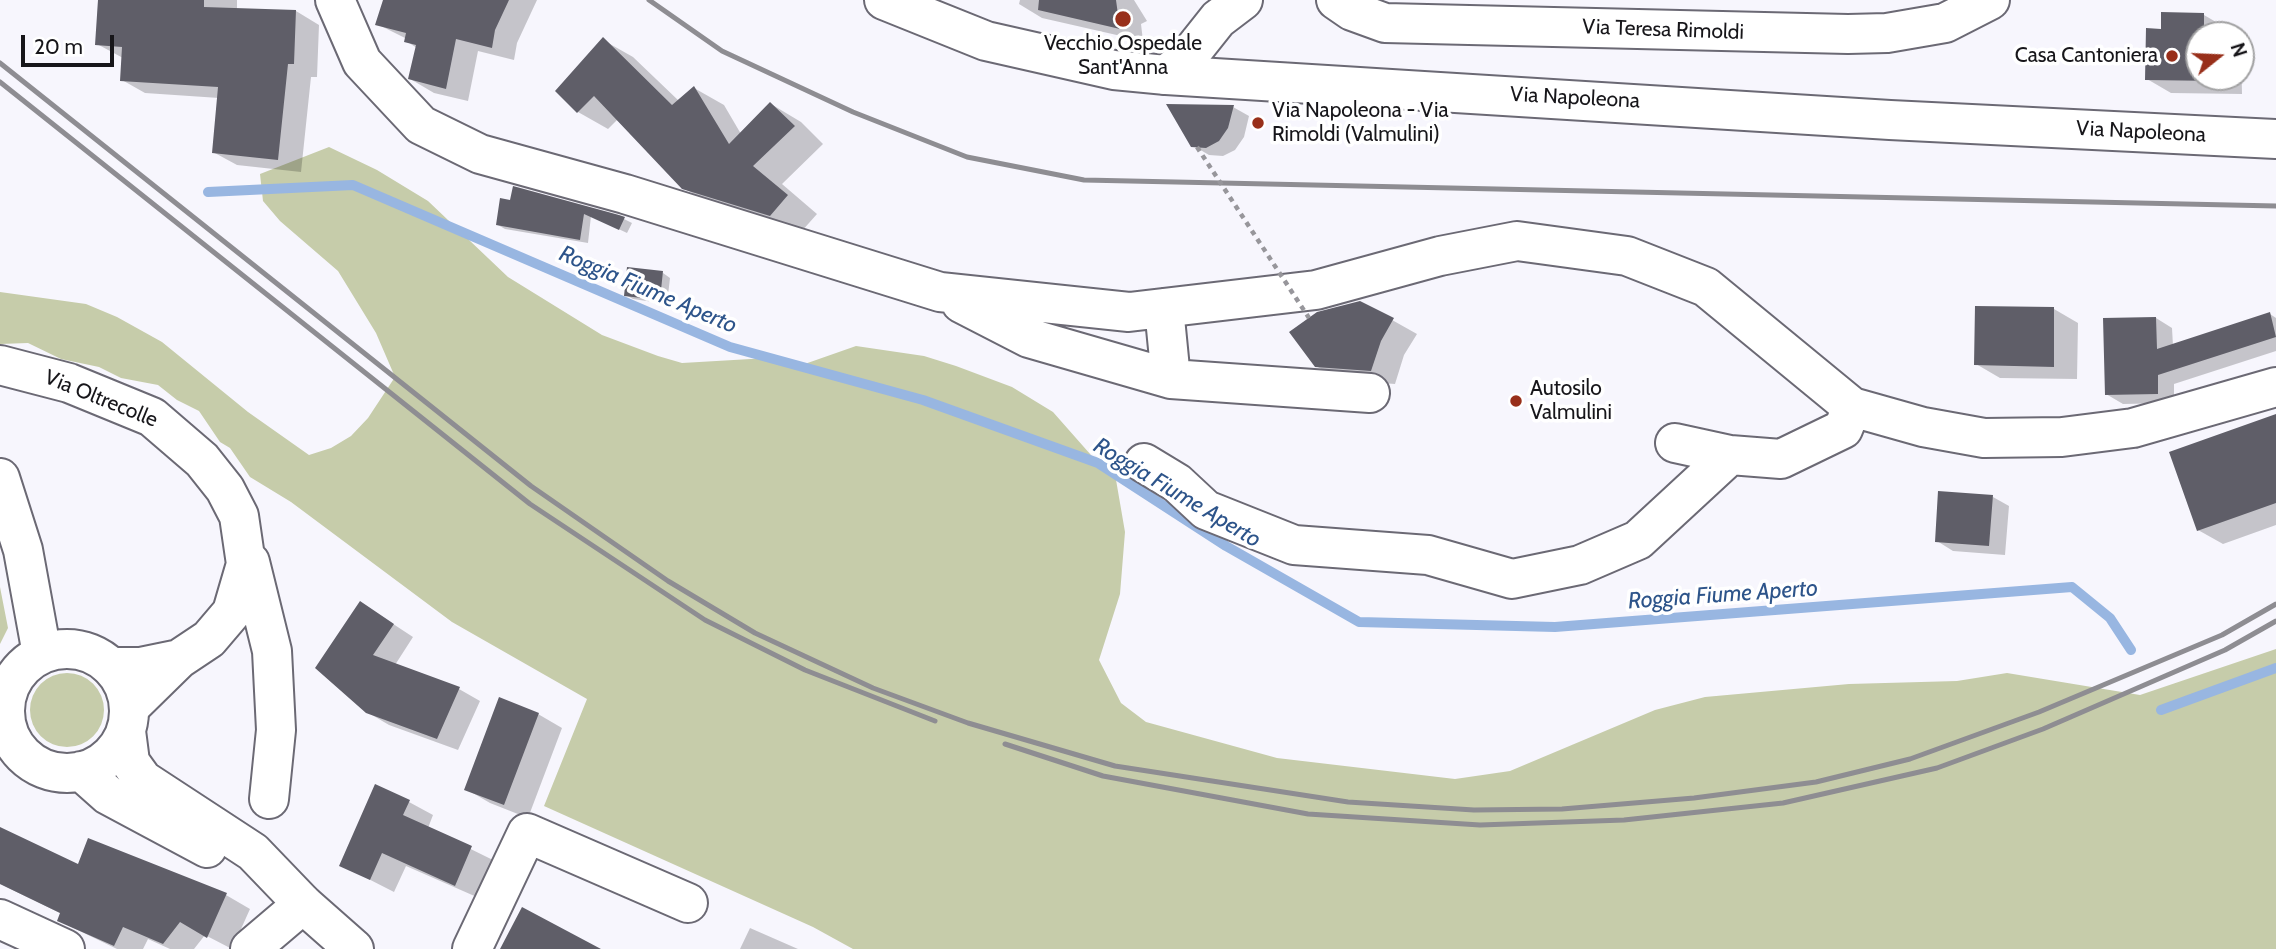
<!DOCTYPE html>
<html>
<head>
<meta charset="utf-8">
<style>
  body { margin:0 }
  #map { position:relative; width:2276px; height:949px; overflow:hidden; background:#f7f6fd; font-family:Cabin,sans-serif }
  canvas { display:block }
  .north { position:absolute; left:2185px; top:21px; width:70px; height:70px; box-sizing:border-box; background:#fff; border:2px solid #a2a2a3; border-radius:50%; rotate:72deg; font-size:19px; font-weight:700; line-height:28px; text-align:center; color:#17161a }
  .north::after { content:''; display:block; margin:auto; width:24px; height:32px; background:#982f1a; clip-path:polygon(50% 0,100% 100%,50% 72%,0 100%) }
  .scale { position:absolute; left:21px; top:35px; width:93px; height:32px; box-sizing:border-box; border:4px solid #17161a; border-top:0; padding-left:9px; font-size:21px; line-height:24px; white-space:nowrap; color:#17161a; -webkit-text-stroke:5px #fff; paint-order:stroke }
</style>
</head>
<body>
<div id="map">
<canvas width="2276" height="949"></canvas>
<div class="north">N</div>
<div class="scale">20 m</div>
</div>
<script>
const ctx = document.querySelector('canvas').getContext('2d');
ctx.lineJoin = 'round';
function fill(path, color) { ctx.fillStyle = color; ctx.fill(path, 'evenodd'); }
const toPath = rows => new Path2D(rows.map(r => 'M' + r).join(''));
function strokePath(path, color, width, dash) { ctx.strokeStyle = color; ctx.lineWidth = width; ctx.lineCap = dash ? 'butt' : 'round'; ctx.setLineDash(dash || []); ctx.stroke(path); }
function drawText(font, color, halo, rows, align = 'center') {
  ctx.font = font + ' Cabin,sans-serif'; ctx.lineWidth = 7; ctx.setLineDash([]); ctx.textBaseline = 'middle'; ctx.strokeStyle = halo; ctx.fillStyle = color; for (const [text, x, y, turn = 0] of rows) {
    ctx.save(); ctx.translate(x, y); ctx.rotate((+turn || 0) * Math.PI / 180); ctx.textAlign = isNaN(turn) ? turn : align; if (halo) ctx.strokeText(text, 0, 0); ctx.fillText(text, 0, 0); ctx.restore();
  }
}
const green = toPath([
  [329,147,377,170,428,201,508,277,602,335,658,356,682,363,768,358,799,366,856,346,924,356,956,366,1012,387,1053,412,1098,463,1115,474,1125,532,1120,594,1099,660,1121,703,1146,722,1277,758,1455,779,1510,771,1655,710,1705,697,1849,684,1957,681,2007,673,2140,695,2276,649,2276,949,853,949,813,927,544,806,587,699,452,622,291,502,250,477,230,448,220,442,199,411,177,400,158,385,121,378,99,367,61,359,28,343,0,344,0,292,86,304,117,317,162,342,248,412,309,455,331,448,351,436,368,418,395,377,376,333,338,271,280,221,263,201,260,174],
  [0,587,8,628,0,644],
  '30 710a37 37 0 1 1 74 0a37 37 0 1 1-74 0Z'
]);
const shadow = toPath([
  [98,0,237,0,237,10,296,11,319,25,317,77,311,77,301,172,237,165,213,152,219,98,145,93,122,80,123,58,97,44],
  [384,0,537,0,517,43,514,60,478,51,468,101,434,93,412,80,417,48,406,41,407,39,377,24],
  [1020,0,1134,0,1147,21,1141,24,1143,41,1042,18,1019,4],
  [2204,15,2228,29,2228,35,2199,35,2199,77,2241,77,2241,45,2242,94,2171,93,2147,79,2162,30],
  [603,40,633,57,679,101,694,88,724,105,741,134,771,104,801,122,823,144,782,184,817,214,801,232,714,205,683,188,618,119,608,129,578,112,557,91],
  [1233,107,1249,116,1244,137,1235,150,1223,156,1209,155,1192,145],
  [514,188,624,219,632,223,627,233,591,216,588,243,505,229,498,225,512,202],
  [663,273,670,278,667,304,633,299,626,295],
  [1360,302,1417,334,1404,355,1395,384,1341,380,1316,366],
  [1977,308,2054,309,2078,323,2077,379,2000,378,1976,364],
  [2270,314,2276,318,2276,351,2174,384,2174,403,2123,404,2106,394,2156,318,2172,328,2173,346],
  [2276,416,2276,525,2223,544,2198,530],
  [1993,497,2009,506,2005,555,1953,551,1937,541],
  [381,616,413,637,395,665,459,689,480,701,458,750,389,725,367,712,317,668],
  [538,714,562,728,528,818,490,803,466,789],
  [409,802,433,815,428,828,495,861,479,898,406,866,394,892,341,865],
  [0,829,79,867,226,895,250,909,232,949,205,935,194,949,170,949,148,939,143,949,117,949,59,921,62,914,0,884],
  [750,928,798,949,740,949]
]);
const stream = toPath([
  [208,192,353,185,730,347,923,400,1098,463,1226,546,1359,622,1555,627,2072,587,2110,618,2131,650],
  [2161,710,2276,668]
]);
const building = toPath([
  [98,0,204,0,204,7,296,10,294,64,288,64,278,160,212,153,218,87,120,81,122,47,95,45],
  [383,0,509,0,495,30,492,48,456,39,446,89,408,79,416,45,404,42,406,33,375,25],
  [1039,0,1116,0,1120,29,1038,10],
  [2161,12,2204,13,2204,30,2219,30,2219,35,2199,35,2199,77,2218,77,2218,81,2145,80,2146,28,2161,29],
  [603,37,672,105,694,86,729,144,770,102,795,126,753,166,788,195,770,216,682,189,594,96,577,113,555,91],
  [1166,104,1234,105,1228,128,1219,141,1206,148,1191,147],
  [513,186,619,215,625,217,619,230,584,214,580,240,496,225,500,198,510,200],
  [627,267,663,271,660,300,624,296],
  [1360,301,1394,318,1381,341,1371,371,1315,367,1289,332,1317,312],
  [1975,306,2054,307,2054,367,1974,365],
  [2270,312,2276,337,2158,375,2158,394,2105,395,2103,318,2156,317,2157,349],
  [2276,414,2276,503,2197,531,2169,452],
  [1938,491,1993,495,1989,546,1935,542],
  [360,601,394,624,373,655,460,687,437,739,366,713,315,668],
  [499,697,539,713,504,805,464,790],
  [375,784,410,800,403,815,472,846,455,886,382,853,370,880,339,866],
  [0,827,78,864,88,838,227,893,207,938,180,922,163,944,123,927,114,946,57,921,60,913,0,884],
  [522,907,601,949,500,949]
]);
const minor = toPath([
  [335,0,362,62,421,125,480,154,625,194,940,292,1129,312,1316,290,1440,256,1517,241,1627,256,1706,287,1852,407,1923,427,1984,438,2062,437,2133,428,2276,387],
  [1336,0,1352,11,1385,23,1848,34,1887,33,1945,23,1990,0],
  [1166,75,1187,58,1218,19,1243,0],
  [961,303,1029,338,1171,379,1370,393],
  [1164,308,1171,379],
  [0,365,69,383,152,417,202,460,225,489,239,516,246,564,232,612,209,639,179,659,129,708],
  [1675,443,1730,455,1781,459,1843,429,1852,407],
  [1144,463,1177,483,1206,510,1294,545,1428,555,1512,579,1580,565,1638,540,1730,455],
  [250,562,272,651,276,730,269,799],
  [111,667,140,667,179,659],
  [0,919,65,949],
  [250,949,303,904],
  [472,949,527,833,688,903]
]);
const major = toPath([
  [884,0,986,41,1114,70,1166,75,1890,120,2276,139],
  [0,478,23,550,42,654],
  '5 711a62 62 0 1 1 124 0a62 62 0 1 1-124 0Z',
  [126,731,130,762,143,780,253,852,303,904,354,949],
  [81,771,108,795,207,848]
]);
const rail = toPath([
  [649,0,722,51,853,112,967,157,1084,180,2276,206],
  [0,63,531,486,668,581,755,633,873,688,968,723,1115,766,1348,802,1474,810,1562,809,1694,798,1816,782,1910,759,2039,712,2222,635,2276,604],
  [0,82,530,504,705,620,805,670,935,721],
  [1005,744,1103,776,1308,814,1480,825,1624,820,1783,803,1937,768,2043,729,2225,650,2276,621]
]);
const pathBridge = toPath([
  [1197,147,1309,318]
]);
const markers = [
  [1123,19,9,"#982f1a"],
  [2172,56,7,"#982f1a"],
  [1258,123,7,"#982f1a"],
  [1516,401,7,"#982f1a"]
];
const streetNames = [
  ["Via Teresa Rimoldi",1663,30,2],
  ["Via Napoleona",1575,98,3],
  ["Via Napoleona",2141,132,3],
  ["Via Oltrecolle",101,399,22]
];
const poiNames = [
  ["Vecchio Ospedale",1123,44,"center"],
  ["Sant'Anna",1123,68,"center"],
  ["Casa Cantoniera",2158,56,"right"],
  ["Via Napoleona - Via",1272,111],
  ["Rimoldi (Valmulini)",1272,135],
  ["Autosilo",1530,389],
  ["Valmulini",1530,413]
];
const waterNames = [
  ["Roggia Fiume Aperto",648,290,23],
  ["Roggia Fiume Aperto",1177,493,31],
  ["Roggia Fiume Aperto",1723,595,-4]
];
fill(green, '#c6ccaa');
fill(shadow, '#0003');
strokePath(stream, '#98b6e1', 10);
fill(building, '#5f5e68');
strokePath(minor, '#6b6974', 42);
strokePath(major, '#6b6974', 42);
strokePath(minor, '#fff', 38);
strokePath(major, '#fff', 38);
strokePath(rail, '#8e8d92', 5);
strokePath(pathBridge, '#97969b', 4.5, [5, 5]);
for (const [x, y, r, color] of markers) { const dot = new Path2D(); dot.arc(x, y, r, 0, 2 * Math.PI); ctx.fillStyle = color; ctx.fill(dot); strokePath(dot, '#fff', 2.5); }
drawText('21px', '#17161a', '#fff', streetNames);
drawText('21px', '#17161a', '#fff', poiNames, 'left');
drawText('italic 23px', '#2d548a', '#fff', waterNames);
</script>
</body>
</html>
